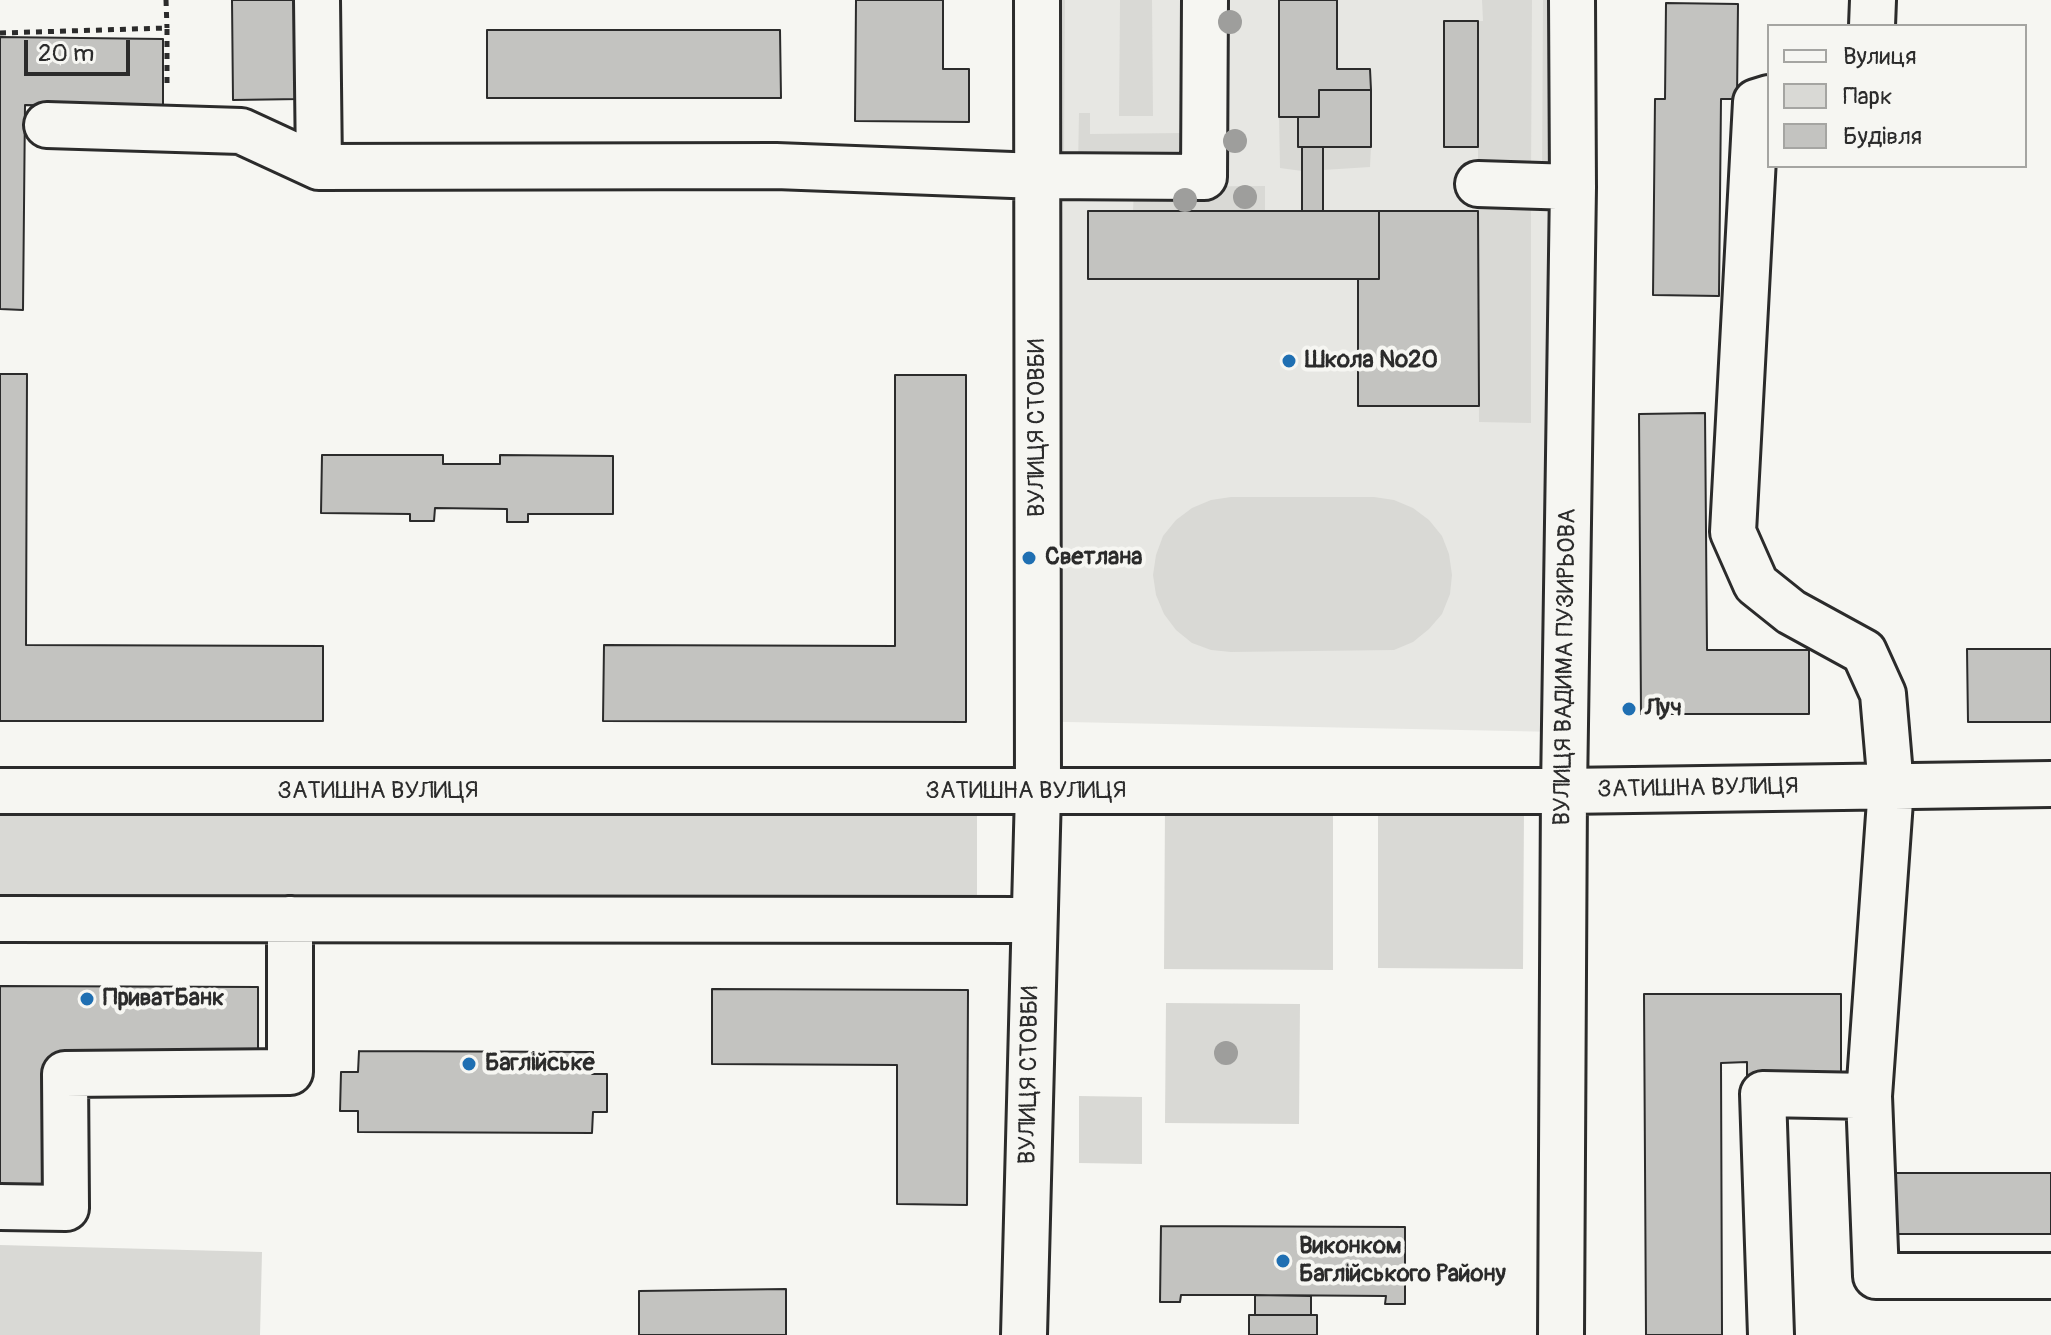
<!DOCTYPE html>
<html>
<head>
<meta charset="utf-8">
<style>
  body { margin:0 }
  #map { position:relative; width:2051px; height:1335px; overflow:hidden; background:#f6f6f2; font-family:Pangolin,sans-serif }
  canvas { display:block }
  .legend { position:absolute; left:1767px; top:24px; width:260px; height:144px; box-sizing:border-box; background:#f6f6f2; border:2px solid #a5a5a2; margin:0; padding:10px 14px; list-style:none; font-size:24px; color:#2b2b2b }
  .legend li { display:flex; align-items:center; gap:16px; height:40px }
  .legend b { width:40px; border:2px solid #a5a5a2 }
  .scale { position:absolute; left:24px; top:40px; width:106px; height:36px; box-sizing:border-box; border:4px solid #2b2b2b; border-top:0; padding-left:10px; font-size:24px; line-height:28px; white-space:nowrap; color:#2b2b2b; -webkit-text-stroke:6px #f6f6f2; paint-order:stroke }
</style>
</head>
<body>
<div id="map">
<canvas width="2051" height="1335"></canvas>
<ul class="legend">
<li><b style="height:10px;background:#f6f6f2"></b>Вулиця</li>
<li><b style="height:22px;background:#d9d9d5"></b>Парк</li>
<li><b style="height:22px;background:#c3c3c0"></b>Будівля</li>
</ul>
<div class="scale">20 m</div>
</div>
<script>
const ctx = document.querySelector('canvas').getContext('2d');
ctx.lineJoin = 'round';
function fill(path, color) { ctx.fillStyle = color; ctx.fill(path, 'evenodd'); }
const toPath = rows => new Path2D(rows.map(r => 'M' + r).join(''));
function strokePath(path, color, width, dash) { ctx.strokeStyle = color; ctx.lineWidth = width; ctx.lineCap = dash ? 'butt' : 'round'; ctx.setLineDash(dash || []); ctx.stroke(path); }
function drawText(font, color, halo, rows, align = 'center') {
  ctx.font = font + ' Pangolin,sans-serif'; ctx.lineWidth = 8; ctx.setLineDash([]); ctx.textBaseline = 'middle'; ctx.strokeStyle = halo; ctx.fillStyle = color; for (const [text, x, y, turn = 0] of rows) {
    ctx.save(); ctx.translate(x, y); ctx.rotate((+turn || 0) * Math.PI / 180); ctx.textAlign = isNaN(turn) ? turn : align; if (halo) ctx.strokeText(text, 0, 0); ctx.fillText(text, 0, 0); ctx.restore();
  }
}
const built = toPath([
  [1017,0,1561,0,1559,732,1018,721]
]);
const green = toPath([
  [1053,0,1065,0,1064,158,1053,148],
  [1120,0,1152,0,1153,116,1119,116],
  [1482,0,1532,0,1531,178,1478,174,1478,21,1483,21],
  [1543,0,1555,0,1551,161,1542,174],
  [1182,72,1196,72,1183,156,1078,166,1079,113,1090,113,1090,134,1183,133],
  [1279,117,1298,117,1298,147,1302,147,1302,171,1280,168],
  [1323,147,1371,147,1370,167,1323,170],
  [1265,186,1265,211,1133,211,1134,187],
  [1478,195,1531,197,1531,423,1479,422],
  [1231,497,1374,497,1394,500,1413,508,1429,520,1442,536,1449,554,1452,575,1450,594,1442,614,1429,629,1413,642,1394,650,1231,652,1211,650,1192,643,1176,630,1164,614,1156,595,1153,575,1156,555,1163,536,1176,520,1192,508,1211,500],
  [0,808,977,813,977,900,0,895],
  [1165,808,1333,810,1333,970,1164,969],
  [1378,809,1524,810,1523,969,1378,968],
  [1166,1003,1300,1004,1299,1124,1165,1123],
  [1079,1096,1142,1097,1142,1164,1079,1163],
  [0,1245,262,1252,260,1335,0,1335]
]);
const building = toPath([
  [232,0,299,0,300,99,233,100,232,0],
  [856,0,943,0,943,69,969,69,969,122,855,121,856,0],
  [1279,0,1337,0,1337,69,1370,69,1371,90,1319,90,1319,117,1279,117,1279,0],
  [1666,3,1738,4,1737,99,1721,99,1719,296,1653,295,1655,99,1665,99,1666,3],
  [1444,21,1478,21,1478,147,1444,147,1444,21],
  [487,30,780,30,781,98,487,98,487,30],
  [0,37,163,39,163,107,25,105,23,310,0,309,0,37],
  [1319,90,1371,90,1371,147,1298,147,1298,117,1319,117,1319,90],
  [1302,147,1323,147,1323,211,1302,211,1302,147],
  [1088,211,1379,211,1379,279,1088,279,1088,211],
  [1379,211,1478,211,1479,406,1358,406,1358,279,1379,279,1379,211],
  [0,374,27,374,26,645,323,646,323,721,0,721,0,374],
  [895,375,966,375,966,722,603,721,604,645,895,646,895,375],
  [1705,413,1707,650,1809,650,1809,714,1641,714,1639,414,1705,413],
  [322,455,443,455,443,464,500,464,500,455,613,456,613,514,528,514,528,522,507,522,507,509,435,508,434,521,410,521,410,514,321,513,322,455],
  [1967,649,2051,649,2051,722,1968,722,1967,649],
  [0,986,258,987,258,1061,48,1060,47,1192,0,1192,0,986],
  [712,989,968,990,967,1205,897,1204,897,1065,712,1064,712,989],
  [1644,994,1841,994,1841,1077,1747,1077,1747,1062,1721,1063,1722,1335,1646,1335,1644,994],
  [359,1051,593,1052,592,1074,607,1074,607,1112,593,1112,592,1133,358,1132,358,1111,340,1111,341,1072,358,1072,359,1051],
  [1891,1173,2051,1173,2051,1234,1891,1234,1891,1173],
  [1161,1226,1405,1227,1405,1304,1385,1304,1386,1296,1255,1295,1181,1295,1180,1302,1160,1302,1161,1226],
  [786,1289,786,1335,639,1335,639,1291,786,1289],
  [1255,1295,1311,1296,1311,1315,1255,1315,1255,1295],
  [1249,1315,1317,1315,1317,1335,1249,1335,1249,1315]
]);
const path = toPath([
  [166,0,167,28],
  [0,33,167,28,167,88]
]);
const minor = toPath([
  [317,0,319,167],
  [1872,26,1873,0],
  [1769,98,1756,102,1733,532,1756,584,1791,612,1864,652,1883,694,1891,787,1869,1096,1876,1276,2051,1276],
  [47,125,241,131,319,167,776,166,1038,176,1204,177,1205,0],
  [1478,184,1573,187],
  [0,791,1564,791,2051,784],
  [0,919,1033,920],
  [0,1207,66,1208,65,1074,290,1072,290,919],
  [1024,1335,1038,792,1037,0],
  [1561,1335,1564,791,1573,187,1572,0],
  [1771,1335,1763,1094,1869,1096]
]);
const trees = [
  [1230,22],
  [1235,141],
  [1245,197],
  [1185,200],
  [1226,1053]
];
const markers = [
  [1289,361,8,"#1f6fb2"],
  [1029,558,8,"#1f6fb2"],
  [1629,709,8,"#1f6fb2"],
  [87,999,8,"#1f6fb2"],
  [469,1064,8,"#1f6fb2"],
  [1283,1261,8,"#1f6fb2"]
];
const poiNames = [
  ["Школа №20",1305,361],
  ["Светлана",1045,558],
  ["Луч",1645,709],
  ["ПриватБанк",103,999],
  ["Баглійське",485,1064],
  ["Виконком",1299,1247],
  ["Баглійського Району",1299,1275]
];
const streetNames = [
  ["ВУЛИЦЯ СТОВБИ",1038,428,-90],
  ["ВУЛИЦЯ ВАДИМА ПУЗИРЬОВА",1566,667,-89],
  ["ЗАТИШНА ВУЛИЦЯ",1698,789,-1],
  ["ЗАТИШНА ВУЛИЦЯ",378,792],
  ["ЗАТИШНА ВУЛИЦЯ",1026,792],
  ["ВУЛИЦЯ СТОВБИ",1030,1075,-89]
];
fill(built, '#e7e7e3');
fill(green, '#d9d9d5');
fill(building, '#c3c3c0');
strokePath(building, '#2b2b2b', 2);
strokePath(minor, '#2b2b2b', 50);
strokePath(path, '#2b2b2b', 5, [6, 6]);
strokePath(minor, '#f6f6f2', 44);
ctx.fillStyle = '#9e9e9c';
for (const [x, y] of trees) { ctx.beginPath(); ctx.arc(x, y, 12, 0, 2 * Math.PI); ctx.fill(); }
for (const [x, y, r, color] of markers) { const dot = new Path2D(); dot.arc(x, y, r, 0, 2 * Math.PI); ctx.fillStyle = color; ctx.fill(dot); strokePath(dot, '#f6f6f2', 3); }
drawText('bold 24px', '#2b2b2b', '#f6f6f2', poiNames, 'left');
drawText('24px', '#2b2b2b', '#f6f6f2', streetNames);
</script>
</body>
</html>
